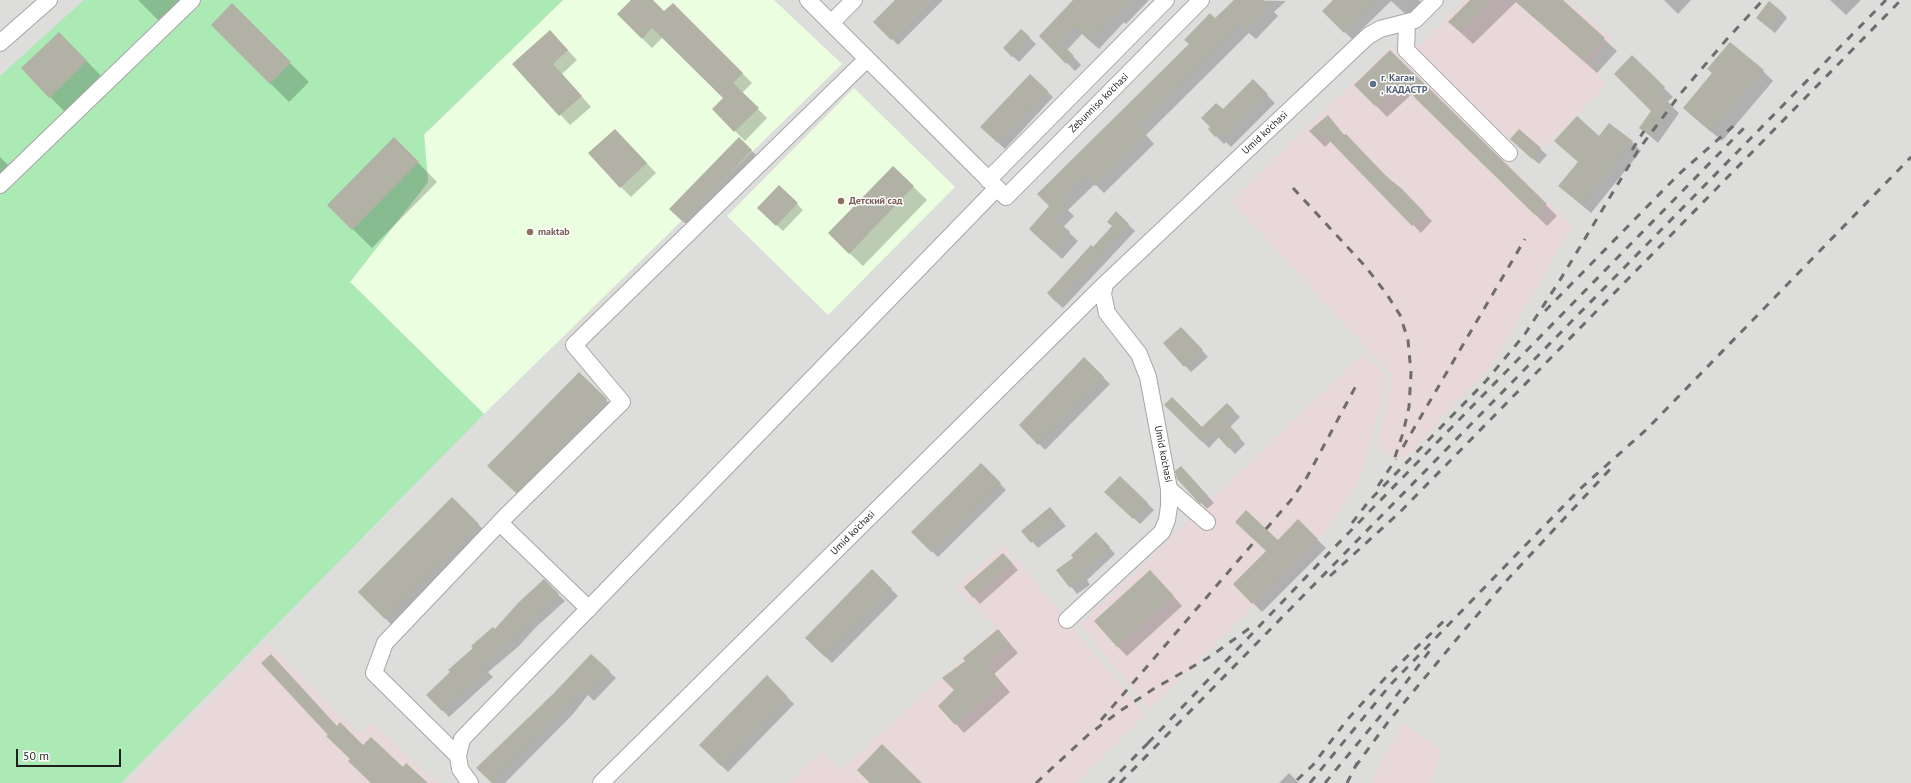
<!DOCTYPE html>
<html>
<head>
<meta charset="utf-8">
<style>
  body { margin:0 }
  #map { position:relative; width:1911px; height:783px; overflow:hidden; background:#edf0e6; font-family:"PT Sans",sans-serif }
  canvas { display:block }
  .scale { position:absolute; left:16px; top:749px; width:105px; height:18px; box-sizing:border-box; border:2px solid #1f1f1f; border-top:0; padding-left:5px; font-size:12px; line-height:14px; white-space:nowrap; color:#1f1f1f; -webkit-text-stroke:3px #fff; paint-order:stroke }
</style>
</head>
<body>
<div id="map">
<canvas width="1911" height="783"></canvas>
<div class="scale">50 m</div>
</div>
<script>
const ctx = document.querySelector('canvas').getContext('2d');
ctx.lineJoin = 'round';
function fill(path, color) { ctx.fillStyle = color; ctx.fill(path, 'evenodd'); }
const toPath = rows => new Path2D(rows.map(r => 'M' + r).join(''));
function strokePath(path, color, width, dash) { ctx.strokeStyle = color; ctx.lineWidth = width; ctx.lineCap = dash ? 'butt' : 'round'; ctx.setLineDash(dash || []); ctx.stroke(path); }
function drawText(font, color, halo, rows, align = 'center') {
  ctx.font = font + ' "PT Sans",sans-serif'; ctx.lineWidth = 3; ctx.setLineDash([]); ctx.textBaseline = 'middle'; ctx.strokeStyle = halo; ctx.fillStyle = color; for (const [text, x, y, turn = 0] of rows) {
    ctx.save(); ctx.translate(x, y); ctx.rotate((+turn || 0) * Math.PI / 180); ctx.textAlign = isNaN(turn) ? turn : align; if (halo) ctx.strokeText(text, 0, 0); ctx.fillText(text, 0, 0); ctx.restore();
  }
}
const residential = toPath([
  [0,0,1911,0,1911,783,0,783]
]);
const industrial = toPath([
  [1464,0,1568,0,1612,38,1589,63,1607,85,1532,159,1515,143,1511,145,1415,50],
  [1390,47,1572,226,1493,363,1404,459,1377,448,1392,375,1231,201],
  [1363,354,1388,376,1360,480,1320,539,1150,710,1080,625],
  [1004,545,1145,715,1076,783,788,783,821,752,841,771,996,627,955,587],
  [267,642,358,733,372,722,437,783,126,783],
  [1403,723,1441,751,1431,783,1370,783]
]);
const education = toPath([
  [563,0,774,0,842,64,484,414,350,282,428,182,424,135],
  [854,88,955,187,828,315,727,216]
]);
const grass = toPath([
  [84,0,563,0,424,134,428,182,350,282,484,414,121,783,0,783,0,76]
]);
const shadow = toPath([
  [138,0,197,0,167,29],
  [633,0,652,0,664,12,673,4,752,83,742,93,767,118,745,141,713,109,724,98,663,37,652,48,618,14],
  [896,0,943,0,898,45,875,22],
  [1075,0,1149,0,1126,24,1124,22,1099,49,1082,34,1067,50,1081,65,1075,71,1041,36],
  [1235,0,1286,1,1274,12,1278,16,1256,39,1249,33,1146,135,1154,144,1104,193,1095,184,1068,210,1074,216,1063,227,1078,241,1062,259,1030,229,1215,20],
  [1335,0,1419,0,1422,4,1410,18,1391,1,1352,39,1323,11],
  [1472,0,1561,0,1617,51,1597,73,1516,2,1473,44,1449,22],
  [1664,0,1691,0,1678,14],
  [1830,0,1861,0,1846,15],
  [232,5,309,82,289,102,212,25],
  [1781,11,1787,18,1775,33,1764,24],
  [1021,30,1036,44,1019,62,1004,48],
  [550,31,577,60,562,74,591,107,570,125,514,64],
  [1390,51,1557,216,1547,226,1413,93,1387,117,1356,85],
  [78,52,105,80,69,116,50,97],
  [1632,57,1673,97,1667,102,1679,113,1658,143,1641,128,1653,111],
  [1763,71,1773,81,1722,141,1684,108,1713,73],
  [1030,75,1053,97,1005,149,981,127],
  [1253,81,1275,103,1231,147,1226,142,1224,144,1209,129,1223,110],
  [1328,117,1345,136,1432,221,1421,233,1331,141,1325,147,1317,139],
  [1519,131,1547,155,1539,164,1518,146],
  [1599,137,1632,142,1641,151,1591,213,1559,186],
  [394,138,437,182,372,248,328,205],
  [739,138,761,160,693,231,671,209],
  [625,140,656,173,631,197,621,187],
  [0,157,15,172,0,188],
  [893,167,927,200,863,266,842,246],
  [779,186,803,210,783,231,758,207],
  [1116,213,1135,231,1063,308,1054,300,1093,248,1113,227],
  [1187,334,1208,357,1191,372,1164,343],
  [1084,359,1110,384,1045,450,1021,425],
  [579,373,619,413,529,505,502,478],
  [1165,404,1202,428,1227,404,1240,417,1230,427,1245,444,1235,454,1219,437,1209,448],
  [981,464,1006,490,938,557,912,532],
  [1188,474,1214,503,1207,509,1178,479],
  [1120,477,1154,510,1140,524,1106,492],
  [452,499,491,537,398,631,359,592],
  [1056,515,1066,526,1038,548,1023,531],
  [1298,521,1326,548,1262,612,1234,584],
  [1096,533,1115,554,1087,580,1090,585,1077,594,1058,570,1074,558],
  [1009,560,1018,570,980,604,965,587],
  [872,571,898,596,832,663,806,638],
  [544,581,565,601,536,627,519,646,488,672,493,677,449,717,428,695],
  [1160,581,1182,606,1127,656,1117,646],
  [998,630,1018,653,994,674,1010,692,964,733,956,724,955,690,967,661],
  [591,655,616,678,594,701,588,695,573,714,505,783,493,783,478,768,554,695],
  [767,677,794,704,728,772,701,745],
  [1289,773,1299,783,1279,783]
]);
const building = toPath([
  [631,0,653,0,664,11,673,3,743,73,733,83,759,108,734,132,712,109,723,98,652,28,642,39,617,14],
  [895,0,931,0,891,40,873,22],
  [1073,0,1133,0,1117,16,1115,15,1090,41,1074,26,1059,41,1074,56,1066,64,1039,36],
  [1234,0,1263,0,1270,7,1246,31,1240,25,1138,126,1146,135,1095,186,1086,176,1060,201,1066,207,1055,218,1070,232,1053,251,1029,229,1049,206,1037,194,1189,44,1184,40,1210,13,1215,18],
  [1333,0,1378,0,1344,33,1322,11],
  [1470,0,1492,0,1459,31,1448,22],
  [1514,0,1563,0,1605,38,1584,61],
  [1769,1,1781,11,1768,27,1756,18],
  [232,3,291,62,270,84,211,25],
  [1021,29,1030,37,1012,57,1003,48],
  [550,30,568,50,553,64,582,96,559,116,512,64],
  [59,32,87,61,49,98,21,68],
  [1730,42,1764,70,1711,132,1683,108,1712,73,1707,69],
  [1390,50,1547,204,1535,215,1416,99,1402,81,1375,106,1354,85],
  [1632,55,1665,87,1658,95,1670,103,1649,135,1639,128,1651,111,1614,74],
  [1030,74,1048,91,998,143,980,127],
  [1253,79,1268,94,1223,139,1218,134,1215,137,1208,129,1210,127,1201,118,1216,103,1223,109],
  [1328,115,1344,135,1346,134,1386,176,1402,189,1425,213,1412,226,1323,134,1317,139,1309,131],
  [1577,116,1599,136,1609,123,1633,141,1582,205,1558,186,1578,162,1554,141],
  [615,129,647,163,620,188,588,153],
  [1519,129,1541,148,1532,159,1510,139],
  [394,137,419,162,352,230,327,205],
  [739,137,752,150,683,222,669,209],
  [893,166,914,186,849,254,828,233],
  [779,185,798,203,776,226,757,208],
  [1116,211,1129,224,1056,302,1047,293,1091,245,1093,247,1112,226,1107,222],
  [1181,327,1203,350,1184,367,1163,343],
  [1084,357,1104,377,1038,445,1019,425],
  [579,372,607,399,516,493,487,466],
  [1172,397,1202,427,1227,403,1234,410,1224,420,1240,437,1228,448,1213,431,1202,442,1164,405],
  [981,463,1001,483,931,552,911,532],
  [1181,466,1208,496,1200,504,1177,479,1175,471],
  [1120,476,1148,503,1133,519,1104,492],
  [452,497,479,524,385,619,358,592],
  [1050,507,1060,519,1031,543,1021,531],
  [1246,510,1278,540,1298,519,1318,539,1252,604,1233,584,1266,551,1235,522],
  [1096,532,1110,547,1081,573,1084,578,1070,588,1056,570,1073,558,1071,555],
  [1003,553,1013,564,973,598,964,587],
  [872,569,892,589,825,657,805,638],
  [1150,570,1174,596,1117,647,1094,621],
  [544,579,559,594,530,621,512,641,511,640,483,665,487,670,442,711,426,695,450,672,448,670,473,648,471,646,493,627,495,629,518,603],
  [998,629,1010,644,986,664,1002,683,955,725,938,706,954,690,942,678,965,661,963,658],
  [271,654,337,726,340,722,363,745,371,737,403,767,406,763,428,783,371,783,348,761,350,759,326,736,328,735,261,663],
  [591,654,610,671,587,695,582,690,567,707,492,783,476,768,553,694],
  [767,675,788,697,721,766,699,745],
  [882,744,922,783,870,783,857,770]
]);
const minor = toPath([
  [808,0,1006,197,1201,0],
  [1407,22,1406,50,1509,153],
  [831,23,854,0],
  [0,43,49,0],
  [988,180,1166,0],
  [0,185,192,0],
  [1169,489,1207,522],
  [500,523,589,609],
  [1067,620,1162,532,1167,520,1169,506,1169,489,1148,377,1139,354,1107,313,1103,294,1105,284,1368,36,1380,29,1415,20,1435,0],
  [458,756,374,673,385,643,505,517,622,402,574,345,867,59],
  [470,783,460,769,458,756,462,739,997,188],
  [601,783,1105,284]
]);
const rail = toPath([
  [1632,150,1644,131],
  [1293,188,1365,266,1386,293,1400,315,1408,340,1411,373,1409,407,1403,433,1393,463],
  [1545,311,1679,174,1739,121],
  [1403,447,1525,239],
  [1378,486,1396,459],
  [1352,523,1369,501,1486,381,1525,334,1560,280,1639,149,1681,93,1727,39,1763,0],
  [1266,529,1291,500,1307,477,1358,382],
  [1330,576,1400,512,1901,0],
  [1101,720,1255,541],
  [1148,743,1327,555,1746,126],
  [1355,767,1388,722,1461,634,1508,579,1614,465],
  [1297,780,1313,765,1347,720,1387,676,1449,616],
  [1036,783,1088,735,1120,711,1155,688,1208,658,1254,625],
  [1109,783,1151,740],
  [1120,783,1886,0],
  [1310,783,1391,684,1580,489,1647,429,1911,157],
  [1325,783,1387,708,1434,645],
  [1347,783,1357,763]
]);
const markers = [
  [1373,84,4,"#5c6f8a"],
  [841,201,4,"#8d6e63"],
  [530,232,4,"#8d6e63"]
];
const serviceNames = [
  ["г. Каган",1381,78],
  [", КАДАСТР",1381,90]
];
const streetNames = [
  ["Zebunniso ko'chasi",1099,103,-45],
  ["Umid ko'chasi",1265,133,-43],
  ["Umid ko'chasi",1163,454,79],
  ["Umid ko'chasi",853,533,-45]
];
const educationNames = [
  ["Детский сад",849,201],
  ["maktab",538,232]
];
fill(residential, '#dddddc');
fill(industrial, '#e9d8da');
fill(education, '#ebffe0');
fill(grass, '#abeab5');
fill(shadow, '#0003');
fill(building, '#b1b2a5');
strokePath(minor, '#a6a6a6', 18);
strokePath(minor, '#fff', 16);
strokePath(rail, '#6d6d6d', 3, [8, 8]);
for (const [x, y, r, color] of markers) { const dot = new Path2D(); dot.arc(x, y, r, 0, 2 * Math.PI); ctx.fillStyle = color; ctx.fill(dot); strokePath(dot, '#fff', 1.5); }
drawText('bold 10px', '#4e5e75', '#fff', serviceNames, 'left');
drawText('10px', '#1f1f1f', '#fff', streetNames);
drawText('bold 10px', '#785e54', '#fff', educationNames, 'left');
</script>
</body>
</html>
